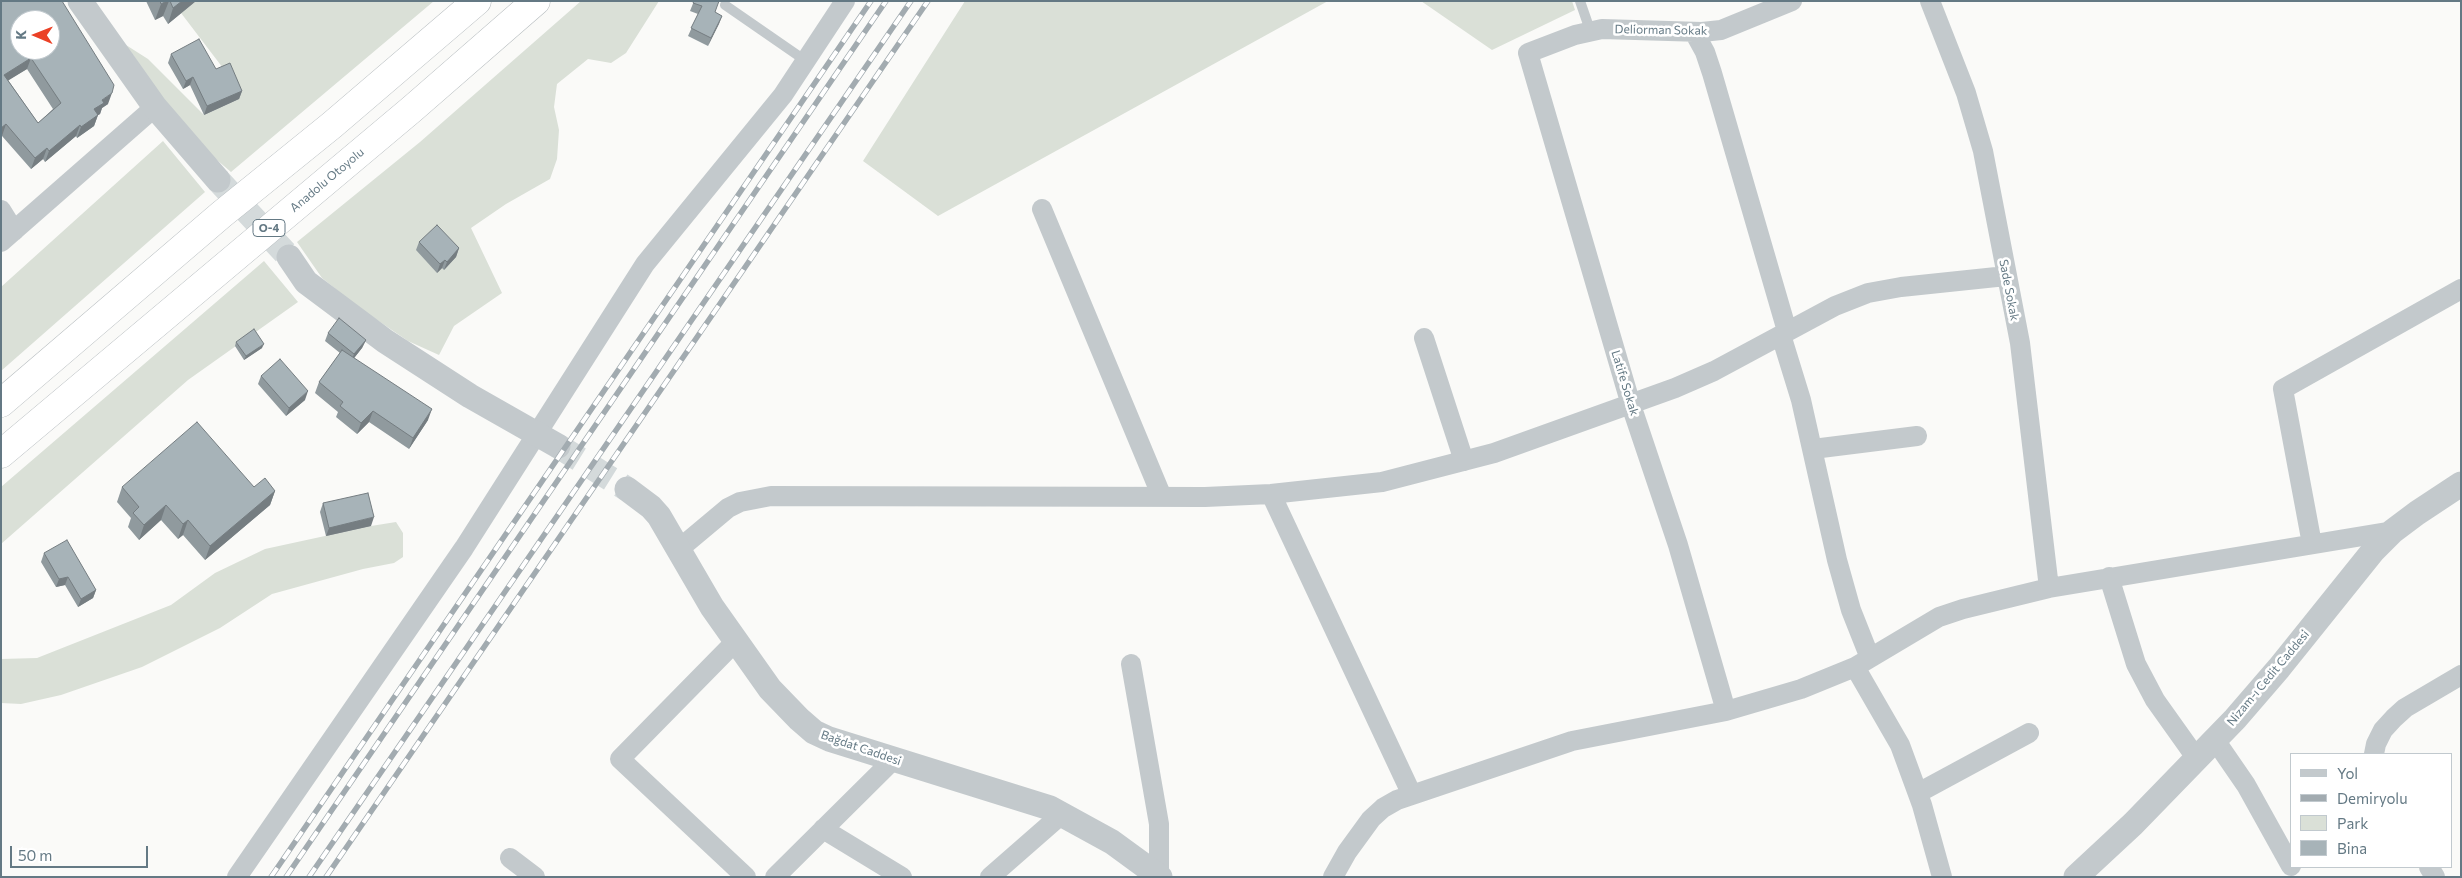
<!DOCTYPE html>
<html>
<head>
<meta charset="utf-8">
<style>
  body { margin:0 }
  #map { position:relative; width:2462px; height:878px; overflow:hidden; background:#fafaf8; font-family:Commissioner,sans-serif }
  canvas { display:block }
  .frame { position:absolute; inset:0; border:2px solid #647984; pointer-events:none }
  .legend { position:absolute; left:2290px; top:753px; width:162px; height:115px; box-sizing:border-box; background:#fff; border:1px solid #c1c9ce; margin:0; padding:6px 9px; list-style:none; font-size:15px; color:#647984 }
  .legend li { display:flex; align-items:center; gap:10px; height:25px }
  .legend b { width:25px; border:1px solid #c1c9ce }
  .north { position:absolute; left:10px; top:10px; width:50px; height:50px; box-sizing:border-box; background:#fff; border:1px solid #c1c9ce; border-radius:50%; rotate:271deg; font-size:14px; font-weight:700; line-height:20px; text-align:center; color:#647984 }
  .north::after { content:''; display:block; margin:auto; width:18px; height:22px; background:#eb4126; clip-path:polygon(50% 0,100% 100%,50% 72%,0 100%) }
  .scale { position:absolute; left:10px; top:846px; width:138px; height:22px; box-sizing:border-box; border:2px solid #647984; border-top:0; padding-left:6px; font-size:15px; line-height:18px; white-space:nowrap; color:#647984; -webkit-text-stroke:4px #fff; paint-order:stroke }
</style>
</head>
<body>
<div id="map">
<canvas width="2462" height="878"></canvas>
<div class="frame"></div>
<ul class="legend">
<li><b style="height:6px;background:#c3c9cc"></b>Yol</li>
<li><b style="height:6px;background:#a2abb0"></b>Demiryolu</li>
<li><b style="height:14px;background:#dae0d7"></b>Park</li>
<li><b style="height:14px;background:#a7b3b8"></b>Bina</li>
</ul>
<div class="north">K</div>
<div class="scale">50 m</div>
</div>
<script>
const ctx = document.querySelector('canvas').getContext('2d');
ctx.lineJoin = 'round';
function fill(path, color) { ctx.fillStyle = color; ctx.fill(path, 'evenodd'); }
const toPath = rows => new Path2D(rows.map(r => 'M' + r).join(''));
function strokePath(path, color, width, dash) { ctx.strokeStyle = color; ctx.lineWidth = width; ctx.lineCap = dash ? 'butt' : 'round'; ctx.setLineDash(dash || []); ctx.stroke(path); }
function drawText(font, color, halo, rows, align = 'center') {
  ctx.font = font + ' Commissioner,sans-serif'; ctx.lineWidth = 5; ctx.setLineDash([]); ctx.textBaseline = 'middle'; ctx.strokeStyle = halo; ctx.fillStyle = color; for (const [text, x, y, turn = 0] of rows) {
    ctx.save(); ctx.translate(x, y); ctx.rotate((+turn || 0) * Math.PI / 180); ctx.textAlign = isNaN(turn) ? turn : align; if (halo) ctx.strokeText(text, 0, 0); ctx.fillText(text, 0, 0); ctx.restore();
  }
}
const green = toPath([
  [196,1,434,1,231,172,189,136,126,45,148,59,204,115,239,99,226,72,181,13],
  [581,1,659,1,626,53,611,63,588,59,557,84,554,107,559,130,557,159,550,179,506,204,471,228,502,293,454,326,439,355,408,341,358,307,322,278,297,242,420,142],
  [965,1,1328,1,938,216,863,161],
  [1421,1,1572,1,1575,10,1492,50],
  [163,141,205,192,1,371,1,287],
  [264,261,298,302,188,380,1,544,1,487],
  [396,522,403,533,403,557,394,563,363,569,272,594,220,628,142,667,61,695,21,704,1,703,1,659,37,658,171,605,215,573,265,549,371,526]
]);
const tertiaryTunnel = toPath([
  [218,180,289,257],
  [558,446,627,489]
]);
const service = toPath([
  [1580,1,1590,30],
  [725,5,806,61]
]);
const minor = toPath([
  [1930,1,1966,93,1983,151,2020,343,2049,588],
  [1694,32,1705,52,1712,73,1787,331],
  [1042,209,1162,497],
  [1,210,14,231],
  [1,242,155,107],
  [1781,335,1801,400,1837,560,1851,610,1870,658],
  [1424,338,1464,461],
  [1813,449,1917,436],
  [1271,494,1412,795],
  [2312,544,2283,389,2461,289],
  [679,549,728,508,740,502,771,496,1205,497,1271,494,1382,482,1494,453,1675,388,1714,371,1835,306,1868,293,1901,287,2006,276],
  [2109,577,2136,664,2155,700,2197,759],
  [736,641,620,759,746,877],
  [1131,664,1159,824,1159,876],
  [1855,667,1900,745,1922,805,1942,877],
  [1726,711,1678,545,1631,405,1528,53,1575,35,1602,29,1702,32,1721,30,1792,1],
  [2215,740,2246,785,2291,866],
  [2374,754,2376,744,2383,730,2394,718,2405,708,2461,675],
  [1918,793,2029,733],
  [823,829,902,877],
  [510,858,535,877],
  [2429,867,2435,877],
  [237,877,464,548,645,264,783,95,845,1],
  [775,877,893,760],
  [990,877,1062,814],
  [1333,877,1347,852,1371,819,1383,808,1397,800,1572,741,1726,711,1801,689,1855,667,1939,617,1963,609,2049,588,2393,531]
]);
const tertiary = toPath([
  [80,1,155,107,218,180],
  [289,257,306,282,385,341,470,396,558,446],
  [627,489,651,507,659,516,712,607,770,689,799,719,814,732,829,739,1050,808,1112,842,1160,877],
  [2076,877,2133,824,2235,719,2279,668,2373,551,2393,531,2417,513,2461,484]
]);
const motorway = toPath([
  [1,403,222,214,332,125,477,1],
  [1,454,412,109,536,1]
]);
const rail = toPath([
  [271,877,871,1],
  [286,877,886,1],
  [309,877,911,1],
  [326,877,928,1]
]);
const wall = toPath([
  [1,1,108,104,102,108,100,114,98,115,94,126,77,138,76,136,45,162,43,159,31,169,2,136,1,136],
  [27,69,53,109,38,123,8,80],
  [146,1,196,1,168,24,163,16,155,20],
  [694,1,722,16,708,46,688,36,698,14,690,11],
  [171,54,216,69,242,91,239,99,204,115,190,85,183,89,168,63],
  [419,242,459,248,456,257,444,270,442,268,437,273,416,250],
  [328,333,366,340,362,348,354,358,428,420,409,449,369,422,357,434,336,417,338,412,315,393,319,382,340,353,325,341],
  [236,342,262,348,244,360,235,346],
  [261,376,305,400,286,416,258,384],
  [122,487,254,487,275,491,270,505,205,560,183,535,178,539,161,520,139,540,128,527,131,518,117,502],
  [323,503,371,526,326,536,320,512],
  [44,553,96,590,93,598,78,607,65,585,56,587,41,562]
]);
const shadedWall = toPath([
  [167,1,169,1,163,16,155,20,161,4],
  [182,1,196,1,168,24,173,8],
  [722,16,719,24,708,46,711,38],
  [31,58,27,69,1,85,4,75],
  [193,77,190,85,183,89,186,81],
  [242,91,239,99,204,115,207,106],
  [112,93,108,104,102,108,100,114,90,120,94,109,102,100],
  [98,115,94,126,77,138,81,127],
  [6,124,2,136,1,136,1,128],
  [80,125,76,136,45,162,49,151],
  [47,148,43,159,31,169,35,158],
  [459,248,456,257,444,270,447,262],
  [445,260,442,268,437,273,440,264],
  [366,340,362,348,351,362,354,354],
  [264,344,262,348,244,360,246,356],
  [308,391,305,400,286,416,289,408],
  [432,409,428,420,409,449,413,438],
  [373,411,369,422,357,434,361,423],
  [275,491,270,505,205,560,210,546],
  [166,505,161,520,139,540,144,525],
  [374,517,371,526,326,536,329,528],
  [188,520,183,535,178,539,183,524],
  [68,577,65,585,56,587,59,579],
  [96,590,93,598,78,607,81,599]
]);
const building = toPath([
  [1,1,62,1,114,85,112,93,102,100,104,103,94,109,98,115,81,127,80,125,49,151,47,148,35,158,6,124,1,128,1,1],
  [20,20,50,20,50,50,20,50,20,20],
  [31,58,61,103,38,123,4,75,31,58],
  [160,1,167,1,161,4,160,1],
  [170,1,182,1,173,8,170,1],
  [694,1,719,1,715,12,722,16,711,38,691,28,702,6,693,3,694,1],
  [199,39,216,69,230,63,242,91,207,106,193,77,186,81,171,54,199,39],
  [437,225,459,248,447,262,445,260,440,264,419,242,437,225],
  [339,318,366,340,354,354,328,333,339,318],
  [254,329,264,344,246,356,236,342,254,329],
  [342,350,432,409,413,438,373,411,361,423,340,406,343,402,319,382,342,350],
  [280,359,308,391,289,408,261,376,280,359],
  [197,422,254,487,265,478,275,491,210,546,188,520,183,524,166,505,144,525,133,513,139,507,122,487,197,422],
  [368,493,374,517,329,528,323,503,368,493],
  [67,540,96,590,81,599,68,577,59,579,44,553,67,540]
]);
const shields = [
  [269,228,32]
];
const shieldNames = [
  ["O-4",269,228]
];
const streetNames = [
  ["Deliorman Sokak",1661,30,1],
  ["Anadolu Otoyolu",327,180,-40],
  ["Sade Sokak",2009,290,79],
  ["Latife Sokak",1625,383,73],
  ["Nizam-ı Cedit Caddesi",2268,678,-50],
  ["Bağdat Caddesi",861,748,19]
];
fill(green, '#dae0d7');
strokePath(tertiaryTunnel, '#d4dadb', 25, [25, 12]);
strokePath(motorway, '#b4babd', 29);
strokePath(service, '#c3c9cc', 10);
strokePath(minor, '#c3c9cc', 20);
strokePath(tertiary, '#c3c9cc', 25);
strokePath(motorway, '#fff', 28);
strokePath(rail, '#a2abb0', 5.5);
strokePath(rail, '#fff', 4, [11]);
fill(wall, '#909a9e');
fill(shadedWall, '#757d81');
fill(building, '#a7b3b8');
strokePath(building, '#757d81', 1);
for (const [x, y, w] of shields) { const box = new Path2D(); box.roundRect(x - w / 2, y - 8.5, w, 17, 4); ctx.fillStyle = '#fff'; ctx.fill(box); strokePath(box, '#647984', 1); }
drawText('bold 11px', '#647984', null, shieldNames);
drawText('12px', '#647984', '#fff', streetNames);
</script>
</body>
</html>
